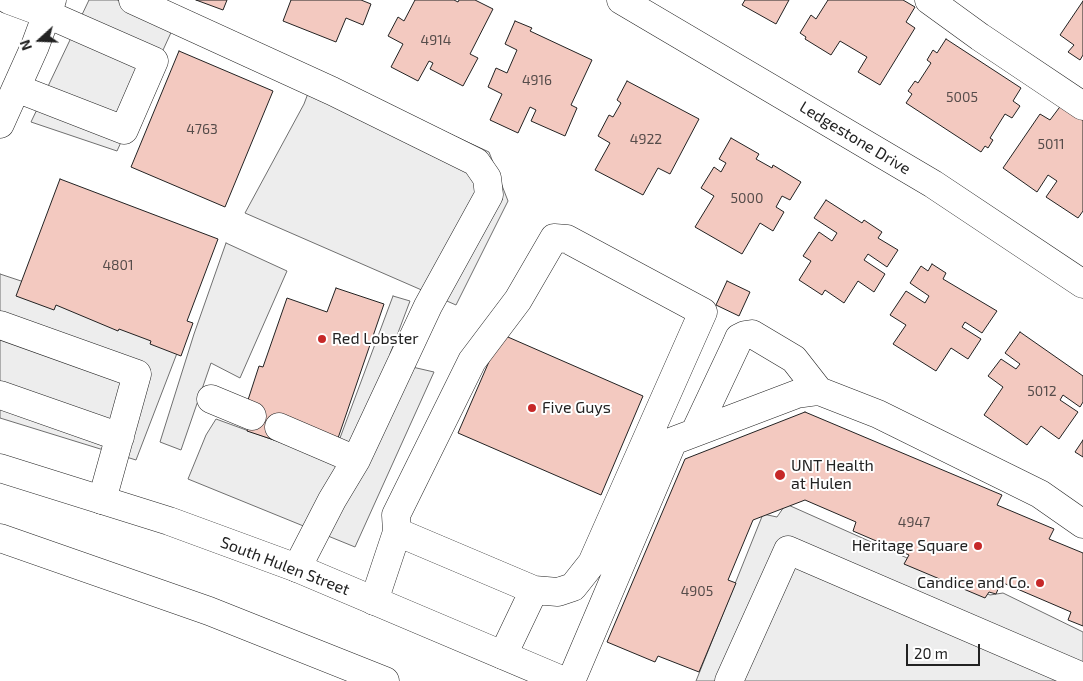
<!DOCTYPE html>
<html>
<head>
<meta charset="utf-8">
<style>
  body { margin:0 }
  #map { position:relative; width:1083px; height:681px; overflow:hidden; background:#fff; font-family:"Exo 2",sans-serif }
  canvas { display:block }
  .north { position:absolute; left:15px; top:15px; width:50px; height:50px; -webkit-text-stroke:4px #fff; paint-order:stroke; rotate:250deg; font-size:14px; font-weight:700; line-height:20px; text-align:center; color:#222 }
  .north::after { content:''; display:block; margin:auto; width:18px; height:22px; background:#222; clip-path:polygon(50% 0,100% 100%,50% 72%,0 100%) }
  .scale { position:absolute; left:906px; top:644px; width:74px; height:22px; box-sizing:border-box; border:2px solid #222; border-top:0; padding-left:6px; font-size:15px; line-height:18px; white-space:nowrap; color:#222; -webkit-text-stroke:4px #fff; paint-order:stroke }
</style>
</head>
<body>
<div id="map">
<canvas width="1083" height="681"></canvas>
<div class="north">N</div>
<div class="scale">20 m</div>
</div>
<script>
const ctx = document.querySelector('canvas').getContext('2d');
ctx.lineJoin = 'round';
function fill(path, color) { ctx.fillStyle = color; ctx.fill(path, 'evenodd'); }
const toPath = rows => new Path2D(rows.map(r => 'M' + r).join(''));
function strokePath(path, color, width, dash) { ctx.strokeStyle = color; ctx.lineWidth = width; ctx.lineCap = dash ? 'butt' : 'round'; ctx.setLineDash(dash || []); ctx.stroke(path); }
function drawText(font, color, halo, rows, align = 'center') {
  ctx.font = font + ' "Exo 2",sans-serif'; ctx.lineWidth = 4; ctx.setLineDash([]); ctx.textBaseline = 'middle'; ctx.strokeStyle = halo; ctx.fillStyle = color; for (const [text, x, y, turn = 0] of rows) {
    ctx.save(); ctx.translate(x, y); ctx.rotate((+turn || 0) * Math.PI / 180); ctx.textAlign = isNaN(turn) ? turn : align; if (halo) ctx.strokeText(text, 0, 0); ctx.fillText(text, 0, 0); ctx.restore();
  }
}
const parking = toPath([
  [89,0,117,0,174,26,117,151,31,122,89,0],
  [316,72,489,152,508,201,456,305,245,213,304,104,316,72],
  [226,243,287,271,240,378,211,363,181,450,160,442,194,334,226,243],
  [0,274,184,335,136,460,0,418,0,274],
  [393,296,410,301,390,354,408,366,434,372,355,547,188,479,206,435,216,419,312,454,323,434,340,438,393,296],
  [786,504,990,595,1003,593,1083,632,1083,681,696,681,763,514,777,517,786,504]
]);
const building = toPath([
  [196,0,227,0,223,10,196,0],
  [291,0,361,0,371,4,363,25,346,18,336,42,283,21,291,0],
  [415,0,454,0,458,2,459,0,475,0,493,9,470,54,478,58,463,86,430,69,433,63,429,61,418,81,391,67,403,44,388,36,398,17,404,21,415,0],
  [745,0,789,0,776,24,742,5,745,0],
  [828,0,903,0,915,7,906,22,915,28,880,85,858,72,867,57,840,41,831,55,805,39,806,37,800,33,811,15,816,19,828,0],
  [1083,1,1083,55,1080,60,1068,52,1074,45,1060,35,1083,1],
  [515,21,532,28,530,31,592,60,571,105,577,108,565,136,531,121,536,110,530,107,518,133,490,120,502,94,488,87,496,68,507,73,517,50,505,44,515,21],
  [946,39,1021,88,1013,101,1020,106,1012,118,1005,114,990,138,993,140,988,148,985,146,981,152,906,103,912,94,908,91,915,81,918,83,931,63,927,60,933,50,937,53,946,39],
  [179,51,273,91,225,207,131,167,179,51],
  [627,81,699,119,670,174,658,168,643,195,595,170,610,143,598,136,609,115,613,117,621,103,617,100,627,81],
  [1062,104,1083,118,1083,211,1078,218,1046,197,1057,181,1048,175,1037,192,1003,168,1040,114,1050,120,1062,104],
  [731,138,759,154,756,159,772,168,773,165,801,182,790,200,782,196,776,207,784,212,773,231,760,223,742,254,695,227,714,196,701,188,714,167,721,172,726,163,719,159,731,138],
  [60,179,218,239,187,321,193,323,181,356,150,344,151,341,119,329,118,331,56,305,54,310,16,296,60,179],
  [826,200,862,223,864,220,882,232,878,238,898,250,887,267,868,254,864,260,885,274,874,292,858,281,844,303,825,290,822,295,799,280,811,261,803,256,819,232,832,241,837,233,814,218,826,200],
  [932,264,946,273,943,279,997,311,982,333,965,322,962,327,981,339,968,359,951,348,936,371,893,344,906,325,890,315,906,291,925,303,929,296,910,283,921,266,928,271,932,264],
  [727,281,750,292,739,316,716,305,727,281],
  [336,288,384,304,336,444,283,415,274,440,247,431,255,406,247,403,259,366,263,367,287,298,327,312,336,288],
  [1020,332,1083,376,1083,402,1080,407,1063,395,1060,400,1078,412,1059,439,1041,426,1027,445,984,415,1003,387,988,376,1001,359,1016,369,1020,364,1005,353,1020,332],
  [501,334,643,396,601,495,458,433,501,334],
  [805,412,1002,495,997,505,1054,529,1049,539,1083,553,1083,626,1068,620,1071,612,1001,582,996,594,989,592,985,598,904,564,909,555,853,531,856,522,805,500,753,520,728,580,736,583,699,672,658,656,655,662,607,642,685,459,805,412],
  [1083,440,1083,457,1075,452,1083,440]
]);
const minor = toPath([
  [9,0,47,14,154,61,124,130,16,88],
  [133,0,332,91,476,162,487,178,489,195,428,306,356,460,332,500,297,568],
  [621,0,933,184,1083,284],
  [929,0,980,37,1083,106],
  [0,124,35,46,52,0],
  [0,325,137,374,102,500],
  [0,395,120,437],
  [211,399,252,416],
  [279,427,356,460],
  [695,432,736,345,739,338,745,335,752,334,794,359,819,391],
  [397,532,534,590],
  [374,601,397,532,396,515,472,361,518,300,554,238,567,239,703,312,592,563,573,587,558,592,534,590,503,655],
  [571,681,673,441,797,394,819,391,878,414,1040,494,1083,524],
  [729,681,788,550,1083,677]
]);
const major = toPath([
  [0,468,169,521,297,568,564,681],
  [0,538,209,611,385,681]
]);
const markers = [
  [322,339,5,"#c62828"],
  [532,408,5,"#c62828"],
  [780,475,6,"#c62828"],
  [978,546,5,"#c62828"],
  [1040,583,5,"#c62828"]
];
const numberNames = [
  ["4914",436,40],
  ["4916",537,80],
  ["5005",962,97],
  ["4763",202,129],
  ["4922",646,139],
  ["5011",1051,144],
  ["5000",747,198],
  ["4801",118,265],
  ["5012",1042,391],
  ["4947",914,522],
  ["4905",697,591]
];
const streetNames = [
  ["Ledgestone Drive",855,138,31],
  ["South Hulen Street",285,566,21]
];
const poiNames = [
  ["Red Lobster",332,339],
  ["Five Guys",542,408],
  ["UNT Health",791,466],
  ["at Hulen",791,484],
  ["Heritage Square",968,546,"right"],
  ["Candice and Co.",1030,583,"right"]
];
fill(parking, '#ededed');
strokePath(parking, '#6f6f6f', 1);
fill(building, '#f3c9c0');
strokePath(building, '#222', 1);
strokePath(minor, '#222', 29);
strokePath(major, '#222', 29);
strokePath(minor, '#fff', 28);
strokePath(major, '#fff', 28);
for (const [x, y, r, color] of markers) { const dot = new Path2D(); dot.arc(x, y, r, 0, 2 * Math.PI); ctx.fillStyle = color; ctx.fill(dot); strokePath(dot, '#fff', 2); }
drawText('14px', '#564c4a', null, numberNames);
drawText('16px', '#222', '#fff', streetNames);
drawText('16px', '#222', '#fff', poiNames, 'left');
</script>
</body>
</html>
